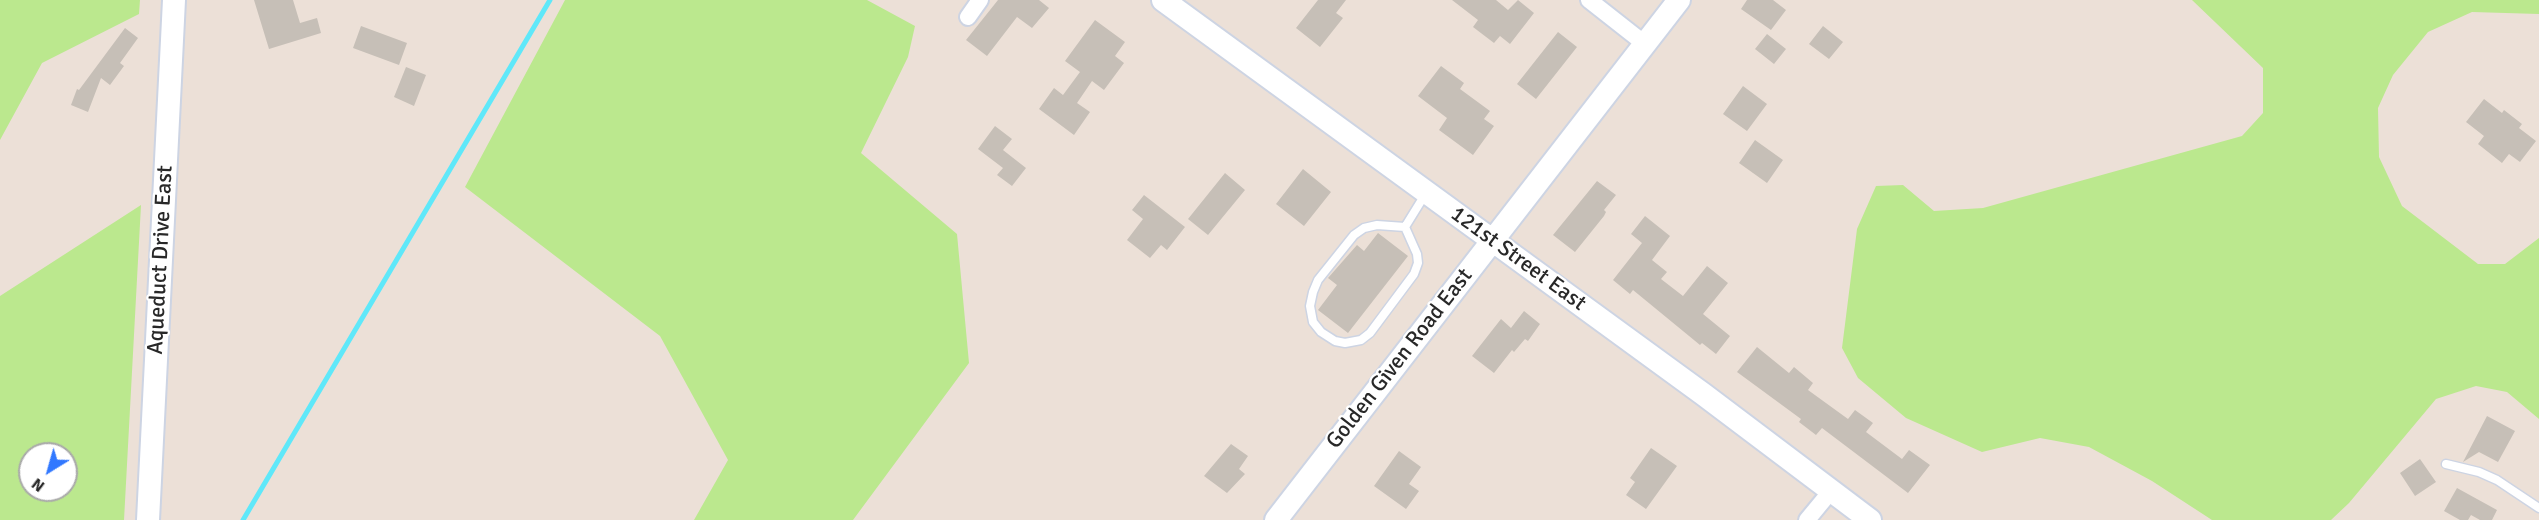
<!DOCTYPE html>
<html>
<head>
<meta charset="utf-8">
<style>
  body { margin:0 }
  #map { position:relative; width:2539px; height:520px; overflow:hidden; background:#ece0d7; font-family:Signika,sans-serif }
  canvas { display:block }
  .north { position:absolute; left:18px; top:442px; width:60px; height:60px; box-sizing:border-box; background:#fff; border:2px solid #a9a9a9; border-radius:50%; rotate:217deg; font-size:16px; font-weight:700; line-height:24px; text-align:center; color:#282828 }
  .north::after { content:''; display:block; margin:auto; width:21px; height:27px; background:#3178ff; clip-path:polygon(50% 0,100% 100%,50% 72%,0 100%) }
</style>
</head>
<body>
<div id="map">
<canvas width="2539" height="520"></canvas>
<div class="north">N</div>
</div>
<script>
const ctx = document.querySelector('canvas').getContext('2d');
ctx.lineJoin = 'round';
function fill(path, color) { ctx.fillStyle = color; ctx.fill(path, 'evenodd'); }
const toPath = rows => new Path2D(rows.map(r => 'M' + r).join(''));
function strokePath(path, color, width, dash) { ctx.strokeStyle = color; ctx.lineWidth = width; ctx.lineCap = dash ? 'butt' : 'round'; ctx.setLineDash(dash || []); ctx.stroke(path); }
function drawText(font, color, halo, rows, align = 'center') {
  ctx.font = font + ' Signika,sans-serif'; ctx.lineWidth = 4.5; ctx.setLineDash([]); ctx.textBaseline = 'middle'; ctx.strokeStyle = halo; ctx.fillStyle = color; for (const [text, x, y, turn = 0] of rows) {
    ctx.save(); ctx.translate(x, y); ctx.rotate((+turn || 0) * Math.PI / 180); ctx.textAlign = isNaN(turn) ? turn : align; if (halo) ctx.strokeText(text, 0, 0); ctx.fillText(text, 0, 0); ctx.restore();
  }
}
const green = toPath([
  [0,0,140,0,139,14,42,63,0,140],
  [565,0,867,0,915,26,908,57,861,153,957,234,969,363,853,520,694,520,728,460,660,336,465,187],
  [2192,0,2539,0,2539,14,2472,12,2428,32,2393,75,2378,108,2379,157,2402,206,2478,264,2505,264,2539,238,2539,419,2507,392,2476,386,2436,399,2349,503,2331,520,2212,520,2152,481,2089,447,2040,438,1982,452,1906,418,1858,378,1842,348,1857,229,1876,186,1903,185,1934,211,1983,208,2242,136,2263,113,2263,68],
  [141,205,124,520,0,520,0,296],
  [30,454,66,454,66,490,30,490]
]);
const stream = toPath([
  [243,520,550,0]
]);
const building = toPath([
  [254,0,293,0,300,23,317,18,321,33,269,49],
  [998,0,1039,0,1049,8,1032,28,1017,17,987,56,966,40],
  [1318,0,1346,0,1336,13,1343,18,1320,47,1296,28],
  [1452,0,1496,0,1508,10,1518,0,1534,13,1510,44,1500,36,1494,43,1473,27,1478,20],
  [1747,0,1773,0,1786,10,1771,30,1741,9],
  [1095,20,1125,42,1115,56,1124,63,1104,90,1092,81,1077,103,1090,112,1074,135,1039,109,1054,88,1063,95,1080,72,1065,61],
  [361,26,407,43,399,65,353,48],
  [1823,26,1843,42,1829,59,1809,44],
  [125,28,138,38,120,63,124,66,110,85,101,78,88,112,71,105,77,89,79,90],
  [1558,32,1577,47,1536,99,1517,84],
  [1767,34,1786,49,1774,64,1755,49],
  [1441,66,1464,83,1460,89,1490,111,1484,119,1494,126,1473,155,1439,130,1447,118,1418,96],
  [406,67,426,75,414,106,394,97],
  [1743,86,1767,104,1747,131,1723,114],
  [2484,99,2502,113,2504,110,2522,124,2519,128,2536,141,2520,162,2509,154,2502,163,2478,144,2484,136,2466,122],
  [995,126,1012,139,1003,150,1026,168,1012,186,997,175,1003,168,978,149],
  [1755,140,1783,160,1767,183,1739,163],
  [1303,169,1331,192,1304,226,1276,204],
  [1225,173,1245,190,1208,235,1188,219],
  [1597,181,1616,195,1604,210,1606,212,1604,216,1575,252,1553,235],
  [1144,195,1185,227,1167,250,1161,245,1150,258,1127,240,1143,219,1132,210],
  [1645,216,1670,236,1652,260,1667,272,1661,279,1683,296,1707,266,1728,283,1703,314,1730,336,1716,354,1702,343,1700,345,1633,290,1630,294,1613,280,1642,243,1631,234],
  [1378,233,1408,256,1348,333,1318,310,1337,285,1328,278,1357,245,1364,251],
  [1524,311,1540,324,1528,341,1525,339,1514,352,1512,350,1494,373,1472,356,1501,319,1511,328],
  [1757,347,1789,373,1794,367,1813,383,1808,390,1848,419,1855,410,1873,423,1866,432,1902,459,1909,450,1930,465,1908,493,1822,428,1816,435,1799,422,1801,419,1737,372],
  [2487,416,2515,431,2498,462,2479,452,2463,462],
  [1231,444,1248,456,1239,469,1245,474,1227,493,1204,476],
  [1651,448,1677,466,1646,509,1626,495,1635,482,1630,478],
  [1399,451,1421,467,1409,484,1419,491,1406,509,1374,486],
  [2420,459,2436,482,2415,496,2400,473],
  [2457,488,2497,510,2492,520,2480,520,2471,515,2468,520,2460,520,2444,511]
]);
const lane = toPath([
  [1405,227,1377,225,1364,228,1354,235,1318,280,1313,292,1310,306,1313,322,1321,332,1335,341,1345,343,1361,340,1370,333,1414,274,1418,263,1417,254,1405,227,1426,193],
  [2446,464,2479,472,2497,480,2539,508]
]);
const street = toPath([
  [1589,0,1645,44],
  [968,17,980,0],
  [1807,520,1831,491]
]);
const secondary = toPath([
  [1163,0,1703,394,1870,520],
  [148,520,174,0],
  [1276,520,1679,0]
]);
const streetNames = [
  ["121st Street East",1518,259,36],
  ["Aqueduct Drive East",161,260,-87],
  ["Golden Given Road East",1400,359,-52]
];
fill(green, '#bbe88e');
strokePath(stream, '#5fe8f9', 5);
fill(building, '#c6bfb7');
strokePath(lane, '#cdd4e3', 11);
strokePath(street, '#cdd4e3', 20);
strokePath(secondary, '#cdd4e3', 26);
strokePath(lane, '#fff', 8);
strokePath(street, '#fff', 16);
strokePath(secondary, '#fff', 22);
drawText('22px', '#282828', '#fff', streetNames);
</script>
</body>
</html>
